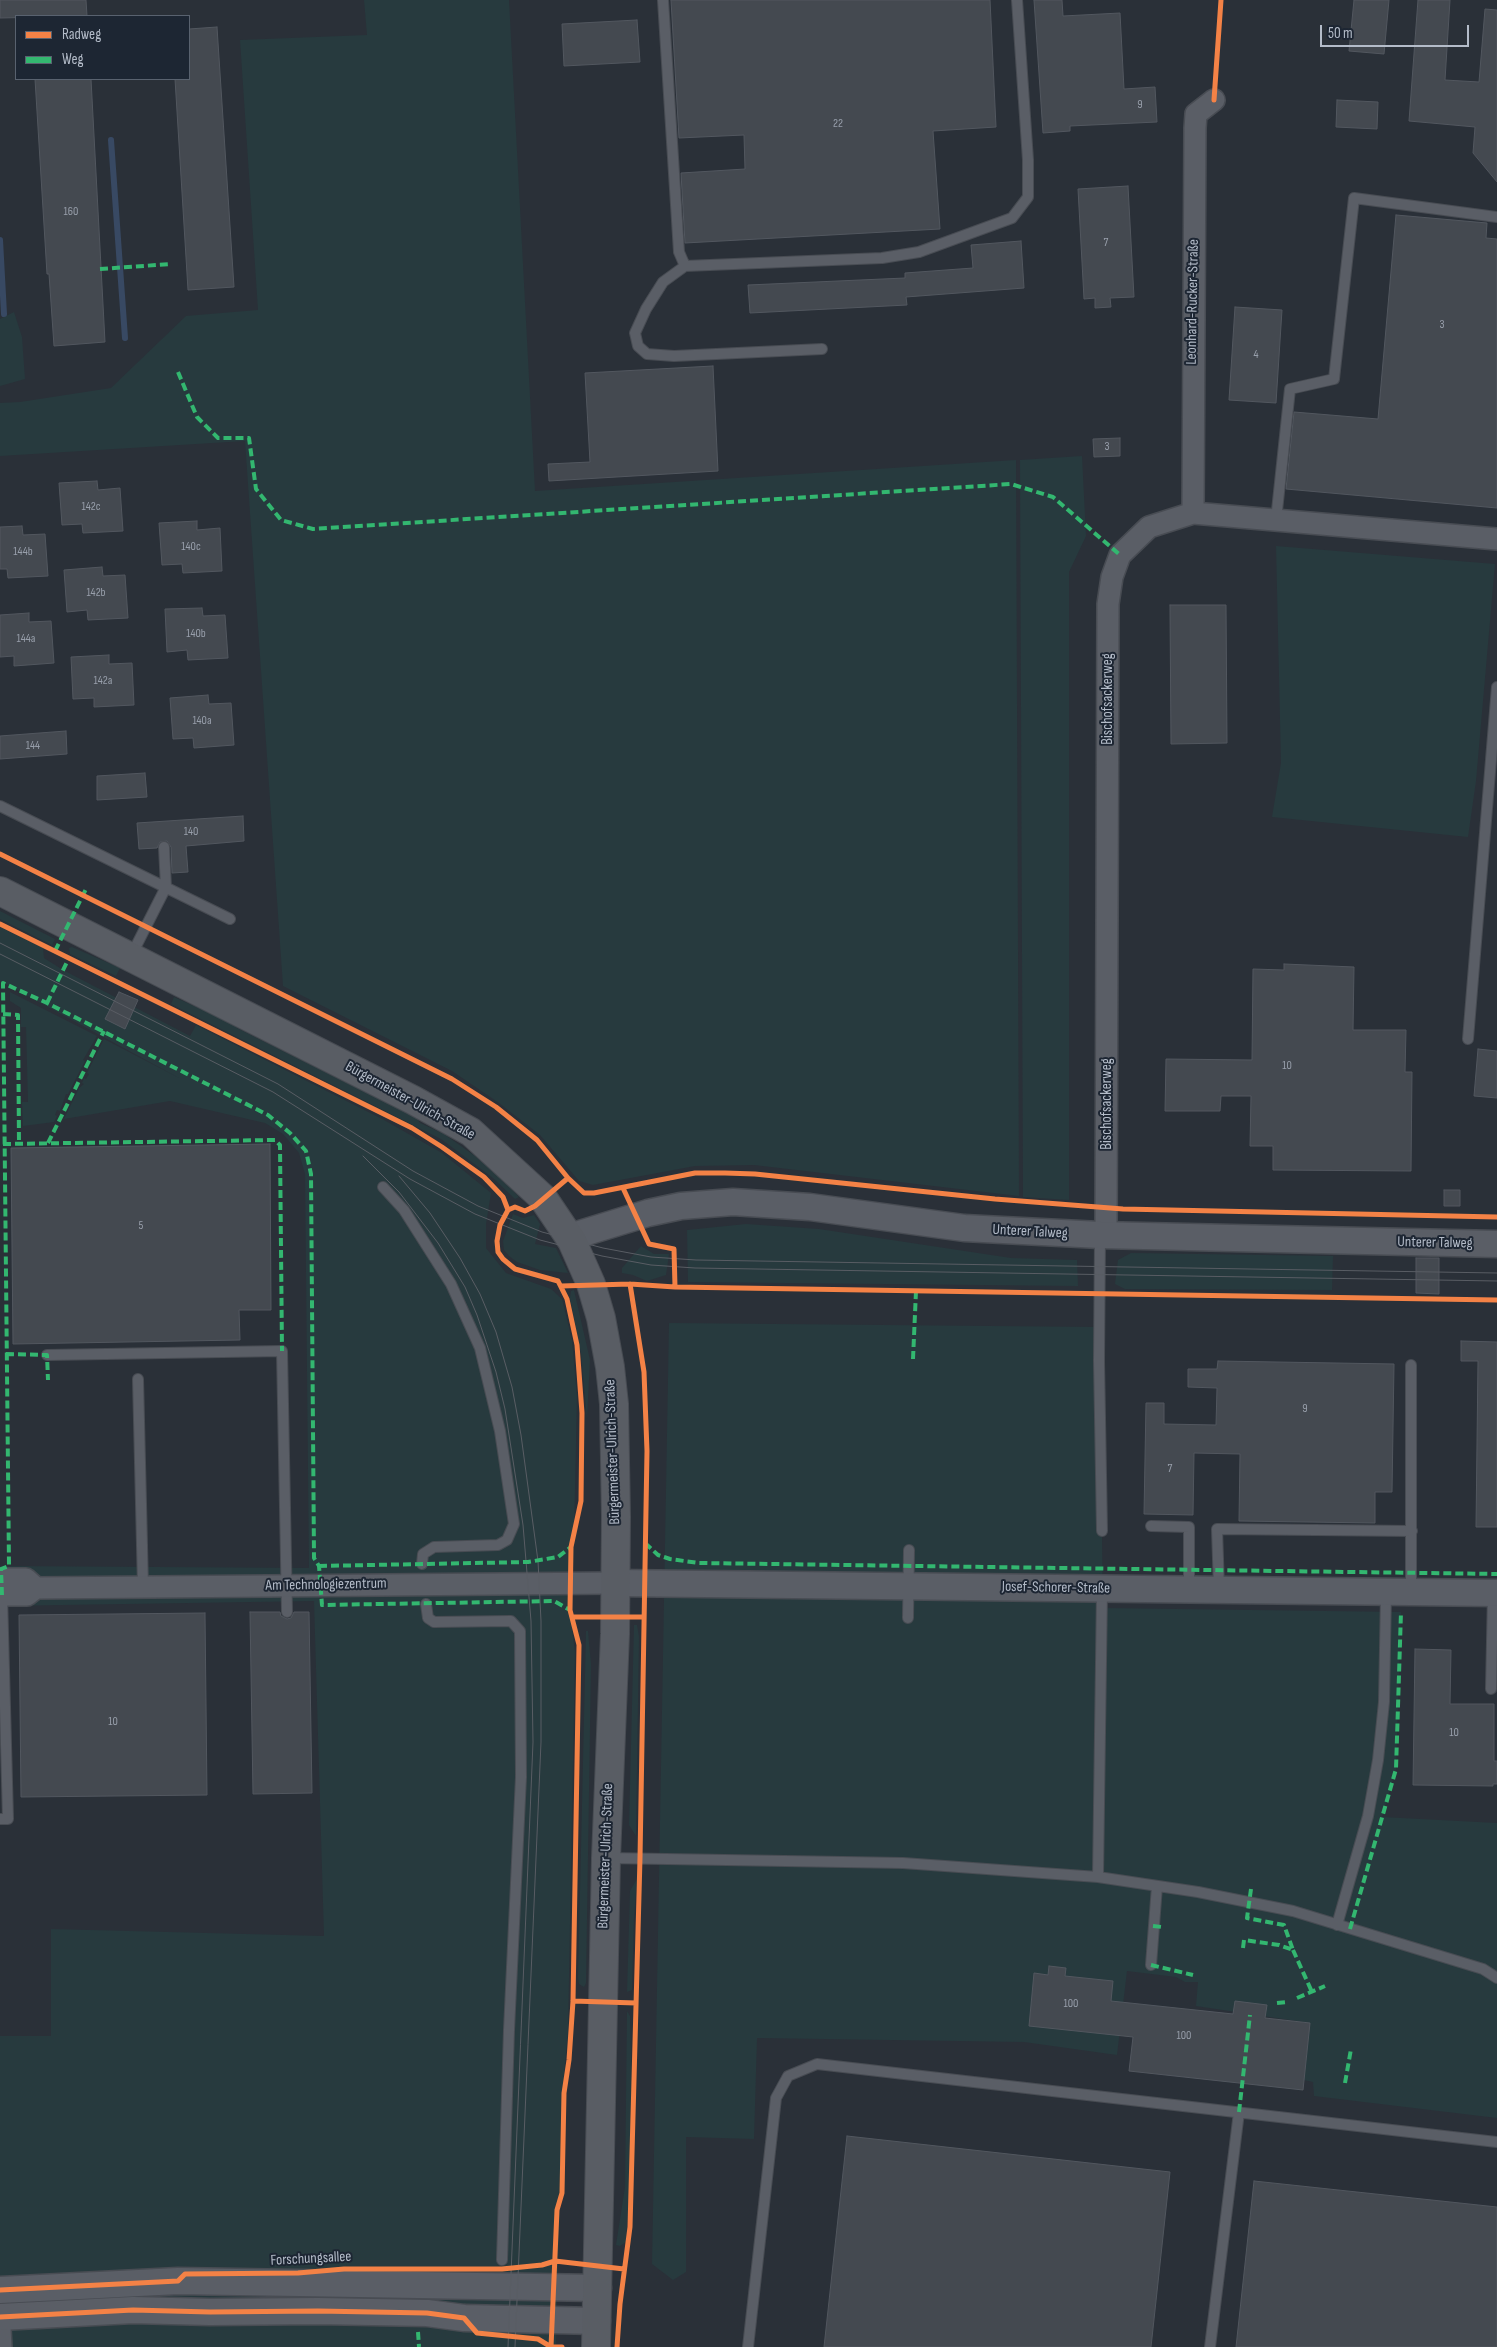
<!DOCTYPE html>
<html>
<head>
<meta charset="utf-8">
<style>
  body { margin:0 }
  #map { position:relative; width:1497px; height:2347px; overflow:hidden; background:#2a3038; font-family:"Sofia Sans Condensed",sans-serif }
  canvas { display:block }
  .legend { position:absolute; left:15px; top:15px; width:175px; height:65px; box-sizing:border-box; background:#1d2633; border:1px solid #59626f; margin:0; padding:6px 9px; list-style:none; font-size:15px; color:#b4bcc9 }
  .legend li { display:flex; align-items:center; gap:10px; height:25px }
  .legend b { width:25px; border:1px solid #59626f }
  .scale { position:absolute; left:1320px; top:25px; width:149px; height:22px; box-sizing:border-box; border:2px solid #b4bcc9; border-top:0; padding-left:6px; font-size:15px; line-height:18px; white-space:nowrap; color:#b4bcc9; -webkit-text-stroke:4px #1d2633; paint-order:stroke }
</style>
</head>
<body>
<div id="map">
<canvas width="1497" height="2347"></canvas>
<ul class="legend">
<li><b style="height:6px;background:#f48246"></b>Radweg</li>
<li><b style="height:6px;background:#33b770"></b>Weg</li>
</ul>
<div class="scale">50 m</div>
</div>
<script>
const ctx = document.querySelector('canvas').getContext('2d');
ctx.lineJoin = 'round';
function fill(path, color) { ctx.fillStyle = color; ctx.fill(path, 'evenodd'); }
const toPath = rows => new Path2D(rows.map(r => 'M' + r).join(''));
function strokePath(path, color, width, dash) { ctx.strokeStyle = color; ctx.lineWidth = width; ctx.lineCap = dash ? 'butt' : 'round'; ctx.setLineDash(dash || []); ctx.stroke(path); }
function drawText(font, color, halo, rows, align = 'center') {
  ctx.font = font + ' "Sofia Sans Condensed",sans-serif'; ctx.lineWidth = 4; ctx.setLineDash([]); ctx.textBaseline = 'middle'; ctx.strokeStyle = halo; ctx.fillStyle = color; for (const [text, x, y, turn = 0] of rows) {
    ctx.save(); ctx.translate(x, y); ctx.rotate((+turn || 0) * Math.PI / 180); ctx.textAlign = isNaN(turn) ? turn : align; if (halo) ctx.strokeText(text, 0, 0); ctx.fillText(text, 0, 0); ctx.restore();
  }
}
const green = toPath([
  [364,0,509,0,535,491,1016,460,1019,1196,754,1165,695,1166,593,1185,579,1181,540,1135,499,1103,452,1071,283,986,245,441,0,456,0,403,20,402,111,388,186,316,258,310,240,40,367,35],
  [14,312,22,337,25,379,0,386,0,319],
  [1082,456,1086,536,1069,572,1069,1200,1023,1197,1020,460],
  [1276,546,1495,564,1476,781,1468,837,1272,817,1281,763],
  [0,911,55,939,52,945,0,919],
  [0,927,43,948,44,958,63,970,190,1036,196,1025,384,1120,442,1153,491,1193,486,1224,486,1248,506,1273,551,1289,562,1299,572,1340,577,1396,572,1629,575,1652,568,2032,563,2084,556,2347,0,2347,0,2036,51,2036,51,1929,324,1936,314,1601,0,1606,0,1566,309,1568,305,1174,299,1153,283,1134,265,1123,170,1101,64,1119,79,1088,84,1084,82,1083,84,1078,86,1079,89,1074,87,1073,104,1039,181,1079,0,981],
  [72,947,120,968,116,976,70,954,69,948],
  [10,992,97,1036,83,1060,85,1061,68,1094,66,1094,60,1111,57,1110,55,1115,57,1116,54,1122,23,1126,22,1102,28,1102,26,1027,21,1027,21,1008,10,1001],
  [174,997,232,1023,237,1028,417,1118,420,1123,444,1134,475,1156,501,1178,519,1197,515,1199,493,1178,441,1139,171,1004],
  [513,1214,523,1218,534,1215,540,1224,535,1244,556,1248,568,1273,540,1270,517,1262,509,1256,504,1250,503,1241],
  [746,1224,819,1229,1011,1258,1077,1260,1078,1286,688,1282,687,1230],
  [641,1246,654,1254,669,1254,666,1275,647,1281,633,1275,622,1273,622,1268],
  [1131,1253,1333,1256,1332,1290,1125,1289,1115,1284,1118,1260],
  [574,1290,590,1360,587,1419,581,1353,570,1298,571,1291],
  [669,1323,1099,1327,1103,1608,1401,1612,1396,1769,1382,1817,1497,1823,1497,2118,1314,2096,1313,2082,1304,2080,1310,2023,1196,2006,1198,1982,1185,1982,1176,1977,1127,1971,1117,2055,1024,2042,757,2038,754,2139,686,2137,686,2272,673,2280,652,2264],
  [634,1625,637,1625,639,1637,636,1836,629,1825],
  [586,1631,588,1631,591,1664,586,1983,584,1987,579,1984,578,1978],
  [637,1879,634,1919,632,1990,627,1992,630,1891],
  [627,2011,630,2016,632,2092,630,2186,626,2242,620,2246,616,2245,625,2187]
]);
const stream = toPath([
  [111,140,125,338],
  [0,240,4,314]
]);
const building = toPath([
  [0,0,86,0,87,16,0,18,0,0],
  [671,0,990,0,996,127,933,131,940,229,685,243,681,173,745,169,744,135,679,138,671,0],
  [1034,0,1062,0,1063,16,1120,13,1124,89,1155,87,1157,122,1070,126,1070,131,1043,133,1034,0],
  [1354,0,1389,0,1384,54,1349,51,1354,0],
  [1418,0,1450,0,1445,80,1479,82,1485,9,1497,10,1497,182,1473,153,1475,127,1409,121,1418,0],
  [637,20,640,62,564,66,562,24,637,20],
  [217,27,234,287,188,290,175,79,189,79,189,29,217,27],
  [35,79,91,79,105,342,54,346,49,274,47,274,35,79],
  [1337,100,1378,102,1377,129,1336,127,1337,100],
  [1128,186,1134,297,1110,298,1111,307,1095,308,1095,298,1084,299,1078,189,1128,186],
  [1396,215,1487,223,1486,238,1497,239,1497,508,1286,489,1294,412,1378,419,1396,215],
  [1021,241,1024,288,906,297,907,305,750,313,748,285,905,278,905,273,973,268,971,245,1021,241],
  [1235,307,1282,310,1276,403,1229,400,1235,307],
  [713,366,718,471,549,481,548,464,590,462,585,373,713,366],
  [1120,438,1120,456,1094,457,1093,439,1120,438],
  [97,481,98,490,120,488,123,531,83,533,82,524,62,525,59,483,97,481],
  [197,521,197,530,220,528,222,571,183,573,182,564,162,565,159,523,197,521],
  [22,526,23,535,45,534,48,576,8,578,7,569,0,569,0,527,22,526],
  [102,567,103,576,125,575,128,618,88,620,87,610,67,612,64,570,102,567],
  [1170,605,1226,605,1227,743,1171,744,1170,605],
  [202,608,203,616,225,615,228,658,188,660,187,650,167,652,165,609,202,608],
  [29,613,29,622,51,621,54,663,14,666,14,656,0,657,0,615,29,613],
  [109,655,109,664,132,663,134,705,94,707,94,698,73,699,71,657,109,655],
  [208,695,209,704,231,703,234,745,194,748,193,738,173,739,170,698,208,695],
  [66,731,67,754,0,759,0,736,66,731],
  [145,773,147,797,97,800,97,776,145,773],
  [243,816,244,841,186,846,188,872,172,873,171,847,167,841,160,842,157,848,139,849,137,823,243,816],
  [1284,964,1354,967,1353,1030,1406,1030,1405,1072,1412,1072,1411,1171,1273,1170,1273,1146,1250,1146,1251,1096,1221,1096,1220,1111,1165,1111,1166,1059,1252,1060,1253,969,1284,970,1284,964],
  [119,992,138,1000,125,1029,105,1019,119,992],
  [1478,1049,1497,1051,1497,1098,1474,1096,1478,1049],
  [270,1144,271,1310,239,1310,240,1340,13,1344,11,1148,270,1144],
  [1444,1190,1460,1190,1460,1206,1444,1206,1444,1190],
  [1416,1258,1439,1258,1439,1294,1416,1293,1416,1258],
  [1461,1341,1497,1342,1497,1527,1476,1527,1478,1361,1461,1361,1461,1341],
  [1218,1361,1394,1364,1392,1492,1375,1492,1375,1523,1239,1521,1240,1454,1194,1453,1193,1515,1144,1514,1146,1403,1164,1403,1164,1424,1216,1425,1217,1388,1188,1387,1188,1369,1217,1369,1218,1361],
  [250,1612,280,1612,281,1616,287,1619,291,1618,294,1612,309,1612,312,1793,253,1794,250,1612],
  [205,1613,207,1795,21,1797,19,1615,205,1613],
  [1415,1649,1451,1650,1450,1704,1494,1704,1494,1761,1497,1761,1497,1784,1493,1784,1493,1786,1413,1785,1415,1649],
  [1049,1966,1066,1968,1065,1976,1113,1981,1111,2001,1233,2014,1235,2001,1267,2005,1265,2018,1310,2023,1303,2090,1129,2071,1133,2037,1029,2026,1034,1973,1048,1975,1049,1966],
  [847,2136,1170,2172,1151,2347,824,2347,847,2136],
  [1254,2181,1497,2207,1497,2347,1236,2347,1254,2181]
]);
const service = toPath([
  [663,0,679,252,685,266],
  [822,349,674,356,647,354,638,346,635,333,646,309,663,282,685,266,882,258,919,252,1012,218,1028,197,1028,160,1017,0],
  [1276,520,1290,389,1334,379,1354,198,1497,217],
  [0,806,230,919],
  [131,956,166,887,164,847],
  [1468,1039,1497,687],
  [383,1187,404,1210,451,1284,480,1348,500,1431,514,1524,507,1540,498,1545,434,1547,423,1554,422,1564],
  [1100,1236,1099,1361,1102,1531],
  [47,1355,282,1351,287,1612],
  [138,1379,143,1587],
  [1151,1526,1189,1527,1189,1589],
  [1219,1589,1217,1529,1412,1531],
  [1411,1591,1411,1365],
  [426,1604,428,1618,434,1622,511,1621,520,1631,521,1777,509,2030,502,2260],
  [908,1618,909,1550],
  [1491,1689,1493,1593],
  [0,1819,8,1819,2,1595],
  [607,1858,903,1863,1098,1877,1198,1892,1293,1911,1483,1969,1497,1978],
  [1098,1877,1102,1590],
  [1337,1925,1368,1816,1378,1760,1384,1702,1386,1593],
  [1151,1965,1157,1886],
  [748,2347,776,2098,788,2076,817,2064,1497,2142],
  [1210,2347,1239,2112]
]);
const minor = toPath([
  [1193,513,1195,128,1196,114,1214,100],
  [1106,1236,1108,604,1112,577,1120,555,1149,527,1193,513,1497,539],
  [0,1579,26,1579,36,1588],
  [0,1595,27,1595,36,1588,615,1583],
  [0,2329,1,2347]
]);
const tertiary = toPath([
  [570,1237,648,1213,681,1206,733,1202,810,1207,964,1228,1100,1235,1497,1244],
  [615,1583,1497,1593],
  [0,2290,178,2281,598,2288],
  [0,2317,133,2310,210,2312,318,2311,427,2313,464,2318,597,2321]
]);
const secondary = toPath([
  [0,891,413,1100,471,1132,543,1198,572,1241,591,1284,601,1318,610,1367,614,1404,616,1517,615,1634,606,1858,596,2347]
]);
const tram = toPath([
  [0,943,278,1084,413,1171,478,1206,542,1232,603,1248,651,1257,696,1260,1497,1273],
  [0,954,273,1092,410,1179,475,1214,540,1240,602,1256,651,1265,695,1268,1497,1281],
  [363,1156,399,1192,438,1243,465,1287,477,1315,496,1372,505,1409,523,1525,531,1621,533,1742,508,2347],
  [399,1176,430,1213,460,1258,480,1294,496,1332,512,1387,521,1435,538,1561,541,1621,541,1742,515,2347]
]);
const quiet = toPath([
  [100,269,171,264],
  [178,372,197,417,218,438,249,438,256,489,281,520,313,529,1011,484,1053,497,1120,555],
  [55,951,87,887],
  [47,1003,69,958],
  [3,1014,18,1015,19,1144],
  [48,1143,104,1031],
  [3,1144,275,1140,280,1145,282,1351],
  [6,1354,47,1355,48,1380],
  [913,1359,916,1291],
  [645,1543,658,1555,670,1559,699,1563,1497,1574],
  [319,1566,528,1562,558,1557,571,1547],
  [2,1595,1,1569,9,1566,3,983,47,1003,268,1115,290,1133,306,1151,311,1174,314,1558,319,1566,322,1605,554,1601,570,1610],
  [1153,1926,1162,1927],
  [1350,1929,1396,1769,1401,1612],
  [1243,1948,1244,1940,1279,1945,1293,1950,1284,1925,1247,1918,1251,1889],
  [1293,1950,1312,1992],
  [1151,1965,1193,1975],
  [1297,1998,1325,1986],
  [1277,2003,1287,2002],
  [1345,2083,1351,2049],
  [1239,2112,1250,2015],
  [418,2332,419,2347]
]);
const cycleway = toPath([
  [1214,100,1221,0],
  [0,854,452,1079,496,1107,537,1140,568,1178,584,1193,594,1193,695,1173,725,1173,755,1174,995,1199,1123,1209,1497,1217],
  [0,924,412,1128,442,1147,484,1177,503,1197,508,1210,500,1225,497,1241,498,1252,503,1259,515,1269,558,1281,567,1299,577,1345,582,1413,581,1501,571,1547,570,1610,579,1645,573,2001,569,2060,564,2093,562,2193,557,2210,551,2347],
  [623,1188,649,1244,674,1249,675,1287],
  [508,1210,515,1207,525,1211,535,1206,568,1178],
  [561,1286,630,1284,675,1287,1497,1300],
  [572,1617,643,1617],
  [573,2001,636,2003],
  [0,2290,178,2281,185,2274,298,2273,344,2269,502,2269,542,2265,555,2261,624,2269],
  [0,2317,133,2310,210,2312,318,2311,427,2313,464,2318,477,2333,538,2339,551,2347,562,2347],
  [617,2347,620,2304,630,2227,640,1858,647,1451,644,1372,630,1284]
]);
const numberNames = [
  ["9",1140,105],
  ["22",838,124],
  ["160",71,212],
  ["7",1106,243],
  ["3",1442,325],
  ["4",1256,355],
  ["3",1107,447],
  ["142c",91,507],
  ["140c",191,547],
  ["144b",23,552],
  ["142b",96,593],
  ["140b",196,634],
  ["144a",26,639],
  ["142a",103,681],
  ["140a",202,721],
  ["144",33,746],
  ["140",191,832],
  ["10",1287,1066],
  ["5",141,1226],
  ["9",1305,1409],
  ["7",1170,1469],
  ["10",113,1722],
  ["10",1454,1733],
  ["100",1071,2004],
  ["100",1184,2036]
];
const streetNames = [
  ["Leonhard-Rucker-Straße",1193,302,-89],
  ["Bischofsackerweg",1108,699,-90],
  ["Bürgermeister-Ulrich-Straße",410,1101,29],
  ["Bischofsackerweg",1107,1104,-90],
  ["Unterer Talweg",1030,1232,3],
  ["Unterer Talweg",1435,1243,1],
  ["Bürgermeister-Ulrich-Straße",613,1452,-92],
  ["Am Technologiezentrum",326,1585,-1],
  ["Josef-Schorer-Straße",1056,1588,1],
  ["Bürgermeister-Ulrich-Straße",606,1856,-88],
  ["Forschungsallee",311,2259,-3]
];
fill(green, '#273a3e');
strokePath(stream, '#384963', 6);
fill(building, '#444950');
strokePath(building, '#52575f', 1);
strokePath(service, '#484c53', 12);
strokePath(minor, '#484c53', 24);
strokePath(tertiary, '#484c53', 29);
strokePath(secondary, '#484c53', 30);
strokePath(service, '#5a5e66', 10);
strokePath(minor, '#5a5e66', 21);
strokePath(tertiary, '#5a5e66', 26);
strokePath(secondary, '#595d64', 28);
strokePath(tram, '#595d64', 1);
strokePath(quiet, '#33b770', 4, [8, 4]);
strokePath(cycleway, '#f48246', 5);
drawText('12px', '#989fab', null, numberNames);
drawText('15px', '#b4bcc9', '#1d2633', streetNames);
</script>
</body>
</html>
